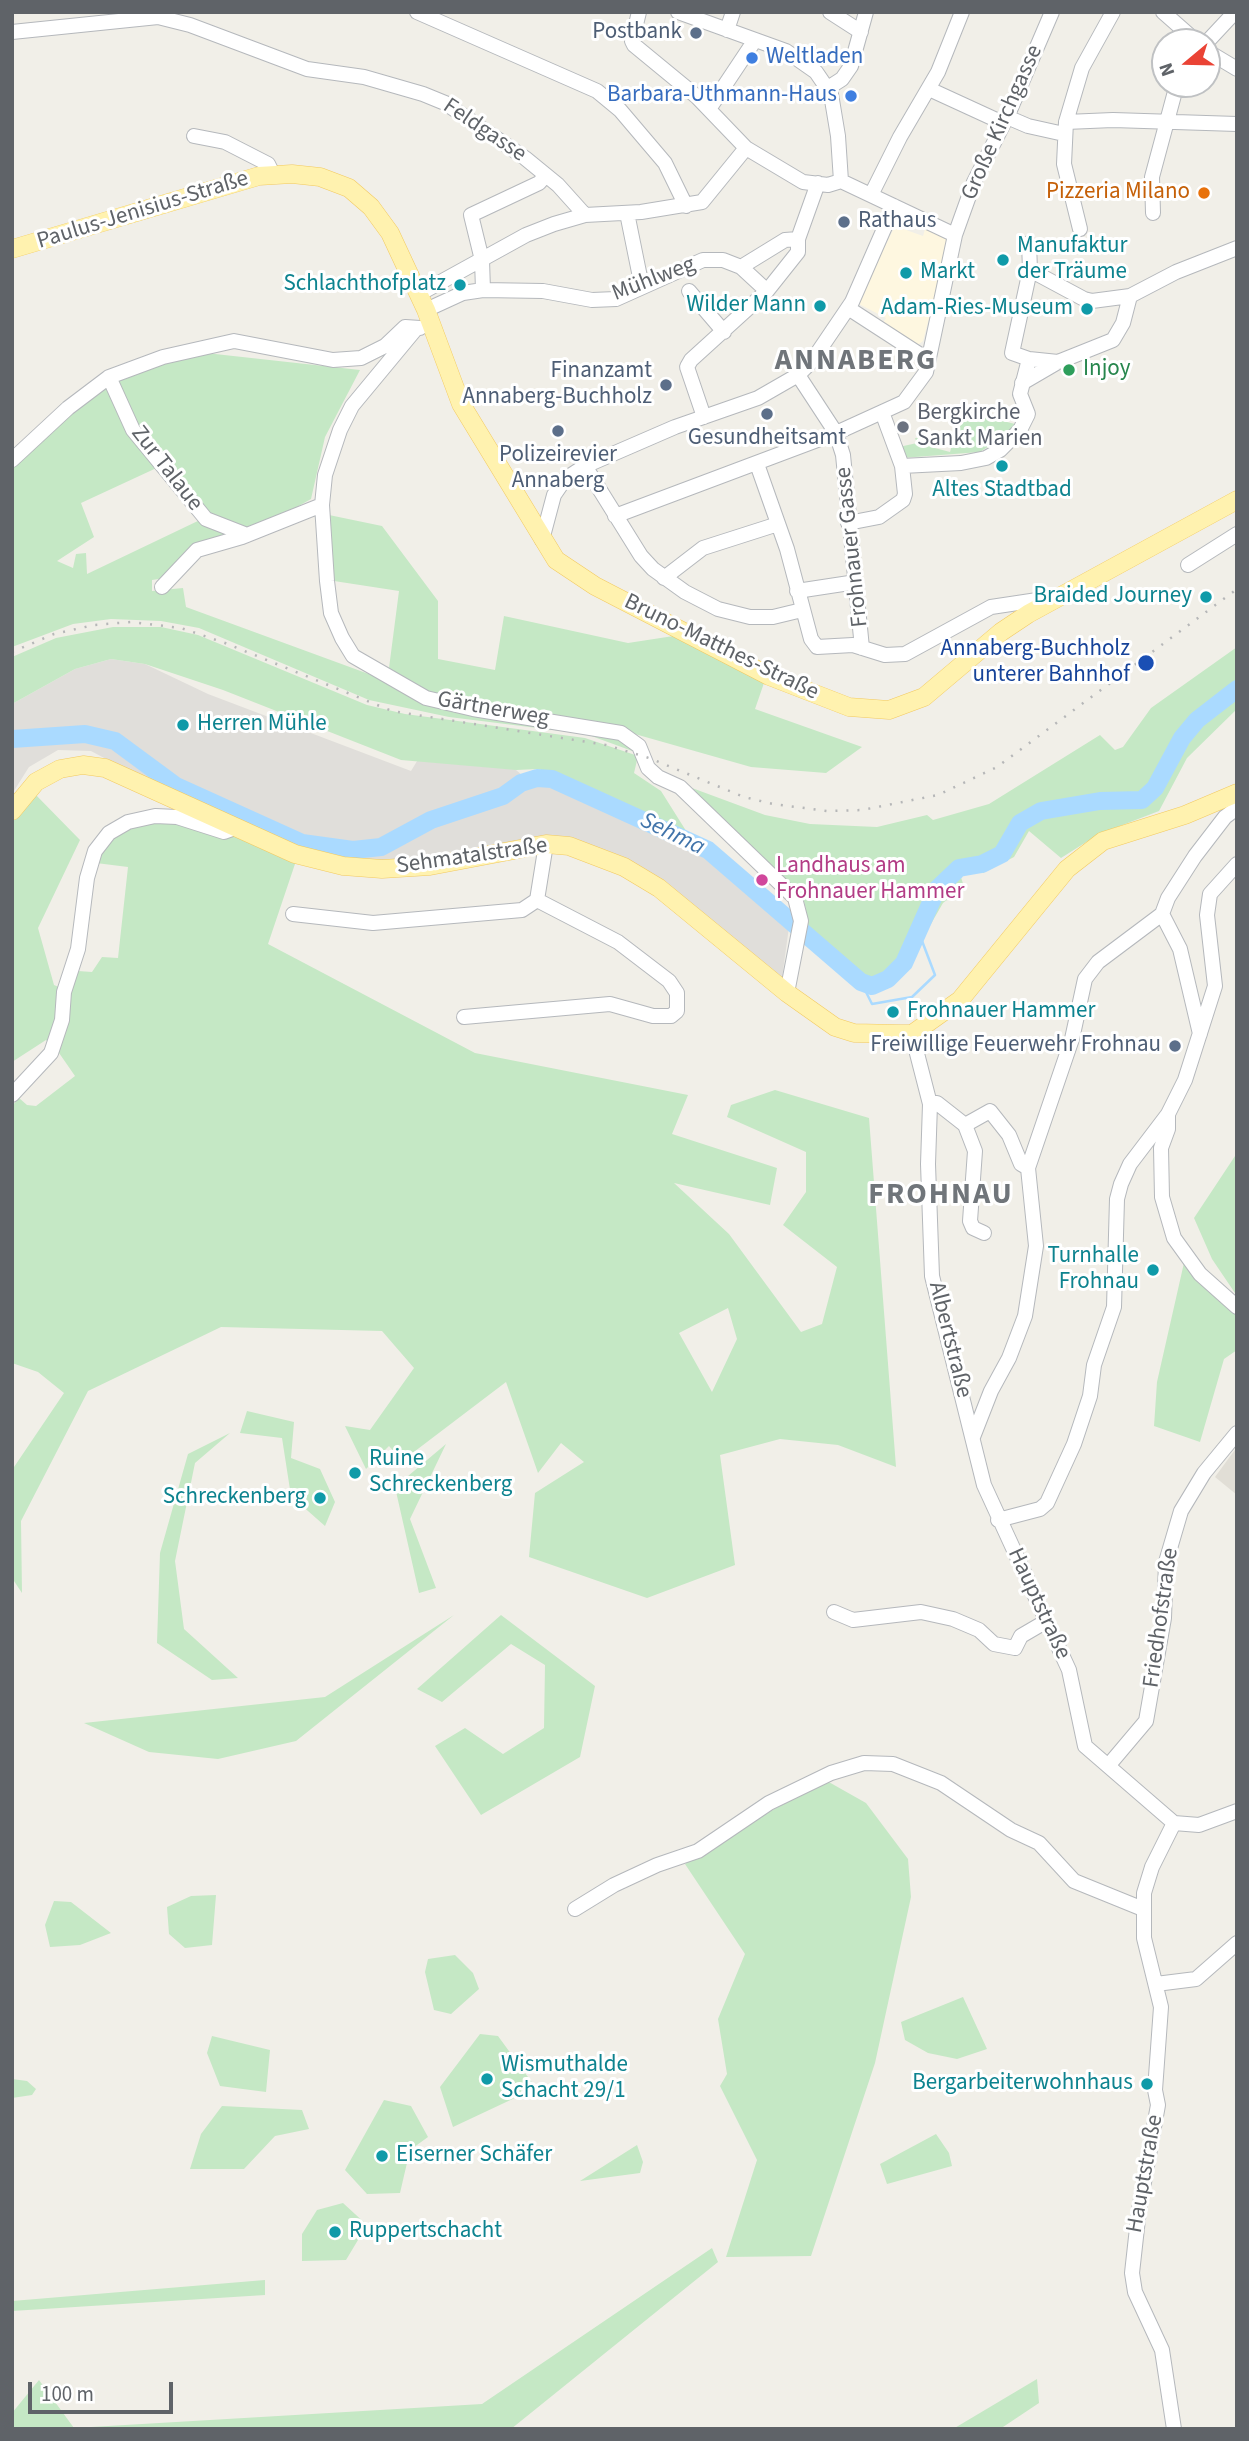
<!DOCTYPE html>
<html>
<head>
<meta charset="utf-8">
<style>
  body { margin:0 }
  #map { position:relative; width:1249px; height:2441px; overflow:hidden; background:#f1efe8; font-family:"Source Sans 3",sans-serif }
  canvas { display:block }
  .frame { position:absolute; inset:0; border:14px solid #5f6368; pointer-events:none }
  .north { position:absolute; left:1151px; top:28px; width:70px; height:70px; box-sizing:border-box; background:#fff; border:2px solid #bfc1c3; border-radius:50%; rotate:251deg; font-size:19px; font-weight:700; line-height:28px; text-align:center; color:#5f6368 }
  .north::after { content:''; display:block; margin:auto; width:24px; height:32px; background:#ea4335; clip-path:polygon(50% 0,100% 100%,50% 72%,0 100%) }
  .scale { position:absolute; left:28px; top:2382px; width:145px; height:32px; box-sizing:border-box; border:4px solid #5f6368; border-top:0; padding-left:9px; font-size:21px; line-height:24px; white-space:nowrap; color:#5f6368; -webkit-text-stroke:5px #fff; paint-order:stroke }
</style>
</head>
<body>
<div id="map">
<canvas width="1249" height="2441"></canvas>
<div class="frame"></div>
<div class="north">N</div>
<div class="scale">100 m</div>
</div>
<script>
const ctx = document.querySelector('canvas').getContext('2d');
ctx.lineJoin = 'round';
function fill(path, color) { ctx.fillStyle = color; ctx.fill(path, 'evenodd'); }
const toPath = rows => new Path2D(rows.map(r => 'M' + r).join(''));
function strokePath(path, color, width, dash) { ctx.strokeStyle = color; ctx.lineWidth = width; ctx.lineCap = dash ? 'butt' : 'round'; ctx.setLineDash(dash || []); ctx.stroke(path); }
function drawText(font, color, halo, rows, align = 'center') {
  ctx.font = font + ' "Source Sans 3",sans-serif'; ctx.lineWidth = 6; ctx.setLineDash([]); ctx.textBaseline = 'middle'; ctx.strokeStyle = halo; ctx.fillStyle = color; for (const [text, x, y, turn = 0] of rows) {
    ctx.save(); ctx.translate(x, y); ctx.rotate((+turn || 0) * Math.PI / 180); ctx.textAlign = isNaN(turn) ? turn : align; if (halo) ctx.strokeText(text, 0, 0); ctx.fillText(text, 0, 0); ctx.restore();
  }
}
const commercial = toPath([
  [895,226,923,236,925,229,950,239,923,341,919,344,913,345,882,325,886,318,857,303]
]);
const industrial = toPath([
  [111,659,145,664,208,694,411,771,425,748,469,740,516,770,534,785,550,783,588,798,700,853,789,927,782,978,579,843,396,865,314,856,215,817,91,751,58,750,29,767,12,794,12,704,75,669]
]);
const education = toPath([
  [1237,1447,1237,1495,1215,1477]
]);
const green = toPath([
  [197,352,360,370,325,437,311,499,279,517,245,529,206,514,163,465,81,503,94,537,57,561,73,568,76,554,86,553,87,574,202,519,219,532,231,534,198,547,165,578,152,580,152,591,183,588,186,607,377,677,426,703,626,738,635,752,586,734,449,717,369,700,199,628,161,621,111,619,73,624,12,647,12,467,72,409,105,387,132,373],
  [960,410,1015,424,1007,434,980,452,902,458,899,447,917,443,915,438,933,439,931,447,950,452,958,424,943,419],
  [329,515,382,526,438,601,438,659,495,670,504,616,628,643,680,635,764,683,755,709,862,747,826,773,751,767,582,719,530,714,450,700,414,688,389,668,399,591,334,581],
  [113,627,161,627,198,635,367,705,405,714,585,738,638,756,634,773,661,791,700,853,641,813,591,794,560,776,538,769,516,770,401,760,223,690,145,664,111,659,75,669,12,704,12,657,56,638],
  [1237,647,1237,709,1187,758,1159,811,1099,834,1061,858,1029,831,1014,857,983,873,971,860,957,864,964,887,943,903,906,967,890,983,884,976,864,978,802,925,806,910,803,897,692,788,765,815,810,824,877,827,927,815,933,820,989,804,1100,735,1115,750,1123,747,1151,708],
  [34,793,80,840,38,928,54,985,61,988,58,1021,49,1043,46,1040,12,1062,12,824,19,810],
  [156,819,236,834,296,861,268,944,475,1053,688,1095,672,1134,777,1168,770,1205,674,1183,729,1234,801,1332,822,1324,837,1267,783,1225,806,1192,806,1152,727,1117,731,1105,775,1090,869,1118,896,1467,838,1445,780,1439,720,1455,735,1565,647,1598,529,1557,535,1493,584,1462,561,1443,538,1473,506,1382,402,1461,389,1446,366,1469,345,1426,370,1430,414,1368,382,1331,221,1327,88,1391,21,1521,22,1593,12,1578,12,1470,64,1393,38,1372,12,1363,12,1106,19,1098,27,1105,36,1106,75,1076,57,1050,70,990,78,971,92,972,102,957,118,958,128,867,96,863,110,840,127,827],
  [728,1308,737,1339,712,1392,679,1333],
  [1237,1153,1237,1296,1212,1259,1194,1218],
  [1186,1254,1237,1307,1237,1350,1224,1359,1200,1442,1154,1426,1157,1382],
  [247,1411,294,1422,291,1458,320,1469,335,1502,325,1526,291,1496,282,1438,240,1433],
  [230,1433,195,1463,175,1561,184,1629,238,1678,212,1680,157,1643,160,1553,188,1454],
  [446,1444,410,1519,436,1588,419,1593,395,1487],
  [454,1615,296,1741,218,1759,149,1752,84,1723,325,1697],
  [501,1615,595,1686,580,1757,481,1815,435,1746,465,1728,503,1754,544,1728,545,1665,511,1644,442,1702,417,1689],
  [827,1781,866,1803,908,1859,911,1897,875,2063,811,2256,726,2257,757,2160,720,2086,727,2074,718,2019,745,1954,685,1864,771,1811],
  [216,1895,212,1945,185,1948,169,1934,167,1907,191,1896],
  [54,1901,71,1902,111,1933,80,1945,50,1947,45,1925],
  [455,1955,473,1973,479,1989,451,2014,434,2010,425,1972,428,1959],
  [963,1997,987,2049,957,2059,928,2053,905,2040,901,2022],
  [480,2034,498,2036,536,2088,453,2127,440,2087],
  [212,2036,270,2050,266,2092,220,2086,207,2053],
  [12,2079,27,2081,36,2089,32,2095,12,2098],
  [384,2100,411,2106,428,2137,410,2150,400,2193,367,2194,345,2170],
  [222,2106,302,2110,309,2129,275,2136,244,2169,190,2169,201,2134],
  [936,2134,949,2153,952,2166,887,2184,880,2164],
  [637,2145,643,2162,640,2173,580,2181],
  [343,2203,367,2225,346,2260,302,2261,302,2234,317,2210],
  [712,2248,718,2262,511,2429,12,2429,12,2413,39,2380,74,2428,482,2404],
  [265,2280,265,2295,12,2311,12,2301],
  [1037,2379,1039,2403,1000,2429,953,2429]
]);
const stream = toPath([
  [861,982,872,1004,912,997,935,975,919,933]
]);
const river = toPath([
  [12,739,85,734,115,741,176,786,302,843,353,850,381,847,431,820,503,796,521,783,537,778,552,779,708,850,861,982,872,986,888,979,904,963,937,889,959,868,982,864,1002,854,1020,823,1041,811,1100,801,1142,800,1155,788,1182,738,1197,720,1237,689]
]);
const minor = toPath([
  [417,12,597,91,620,110,665,163,686,206],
  [639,12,632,41,634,45,696,96,746,148,803,182,828,185,841,181],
  [678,12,786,51,816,72,831,94,838,136,841,181],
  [830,12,861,32],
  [1163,12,1197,42],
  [727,30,733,12],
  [12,32,158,17,190,25,307,69,364,77,423,94,445,103,525,158,558,185,585,215],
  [1207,42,1235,12],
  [1207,51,1237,69],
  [828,88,842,79,851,66,866,12],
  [929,89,1003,123],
  [709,109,755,40],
  [1007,117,1028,126,1064,134],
  [1066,122,1113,120,1237,124],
  [194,136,225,142,268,164,273,174],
  [841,181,955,235],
  [871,195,900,137,938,72,962,12],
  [627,213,642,287],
  [1153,213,1152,177,1177,84],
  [1080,229,1064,164,1066,122,1082,68,1113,12],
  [1029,243,1030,270,1084,299,1092,301,1130,296,1176,272,1237,248],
  [741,267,785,240,798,239],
  [1030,270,1012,353,1029,359,1058,362],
  [483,290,482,260,471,215,539,183,546,175],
  [689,291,724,332],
  [419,294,526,235,554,224,585,215,641,212,702,202,746,148],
  [848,308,919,354,928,357],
  [426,310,463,293,483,290,543,291,592,300,616,299,703,260,723,260,741,267,767,291],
  [415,330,352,406,340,430,325,475,322,505,327,581,331,613,342,638,353,656,426,698,473,709,621,733,639,746,648,768,658,777,680,787,795,898,801,921,787,993],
  [798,375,836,433,843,455,862,648],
  [109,377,133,430,206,519,247,535],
  [1022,383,1058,362,1113,340,1123,323,1130,296],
  [704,417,687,367,691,360,767,291,798,252,798,239,818,183],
  [12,460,68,408,109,377,163,357,234,341,333,360,361,358,385,346,405,327,420,328],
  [757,464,787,549,811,639,817,647,853,645,885,655,905,654,991,607,1044,599,1050,602],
  [585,466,641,556,653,569,685,592,718,609,750,617,773,617,802,610],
  [902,466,961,463,986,458,1000,450,1020,430,1028,414,1020,394,1029,359],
  [615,516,836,433,904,402,926,372,955,235,974,182,1007,117,1052,12],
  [848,523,879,517,903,500,905,494,902,466,882,412],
  [542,540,554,495,565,479,585,466,675,427,758,398,798,375,812,361,852,302,894,206],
  [1188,565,1237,534],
  [664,578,703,548,778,524],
  [162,587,197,550,242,537,322,505],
  [797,591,856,582],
  [293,914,373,923,522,910,537,900],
  [1162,914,1180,949,1200,1034],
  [464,1017,610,1004,653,1016,671,1016,677,1011,677,993,669,981,618,942,537,900,546,844],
  [912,1034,930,1104,928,1164,932,1276,984,1485,1069,1670,1085,1746,1174,1823],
  [12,1095,51,1053,62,1020,64,992,78,949,87,878,95,851,109,833,128,822,155,816,177,817,224,832,235,828],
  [930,1104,937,1103,965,1125,990,1111,1009,1135,1021,1164,1028,1168],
  [1168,1114,1168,1129,1161,1148,1162,1197,1174,1238,1200,1274,1237,1307],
  [965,1125,975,1151,970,1221,973,1228,984,1233],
  [973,1437,991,1391,1009,1358,1025,1316,1036,1246,1028,1168,1072,1039,1085,979,1098,962,1162,914,1168,898,1195,856,1225,817,1237,808],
  [998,1520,1040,1509,1047,1503,1074,1444,1090,1396,1094,1365,1114,1307,1117,1199,1121,1184,1130,1164,1168,1114,1185,1080,1215,986,1207,915,1210,894,1237,864],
  [834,1612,853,1620,921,1612,953,1619,979,1630,994,1644,1015,1648,1021,1636,1045,1622],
  [1108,1766,1146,1721,1164,1618,1166,1562,1181,1511,1204,1473,1237,1433],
  [1174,1823,1152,1867,1144,1893,1144,1938,1161,2007,1155,2090,1158,2105,1139,2210,1132,2273,1135,2292,1162,2350,1174,2429],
  [1174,1823,1199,1825,1237,1811],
  [575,1909,614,1885,657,1865,698,1851,769,1803,831,1773,864,1763,893,1764,941,1783,1011,1830,1039,1843,1074,1881,1143,1909],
  [1156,1984,1196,1979,1237,1943]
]);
const major = toPath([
  [12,249,259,176,292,174,320,177,349,188,371,207,390,233,426,310,461,404,556,560,595,586,769,676,849,707,889,710,924,697,1001,632,1028,614,1237,500],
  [12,811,36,782,60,769,83,765,105,768,295,854,343,866,382,869,430,866,546,844,569,846,624,867,659,888,787,993,835,1027,854,1033,900,1034,912,1034,960,1000,1067,869,1103,841,1185,815,1237,793]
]);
const rail = toPath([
  [12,652,54,634,94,625,131,622,181,628,225,643,392,711,606,745,649,758,744,797,773,804,827,811,862,810,938,795,997,767,1237,589]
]);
const markers = [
  [696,33,7,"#5c6f8a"],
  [752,58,7,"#3f7fe0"],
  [851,96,7,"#3f7fe0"],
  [1204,193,7,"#e8710a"],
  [844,222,7,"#5c6f8a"],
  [1003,260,7,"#0f9aa8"],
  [906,273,7,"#0f9aa8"],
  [460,285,7,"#0f9aa8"],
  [820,306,7,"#0f9aa8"],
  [1087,309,7,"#0f9aa8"],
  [1069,370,7,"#2e9e5b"],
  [666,385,7,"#5c6f8a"],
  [767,414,7,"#5c6f8a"],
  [903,427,7,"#6b7280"],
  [558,431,7,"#5c6f8a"],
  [1002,466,7,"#0f9aa8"],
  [1206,597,7,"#0f9aa8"],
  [1146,663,9,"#1a4fb4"],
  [183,725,7,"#0f9aa8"],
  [762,880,7,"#d1479c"],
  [893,1012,7,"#0f9aa8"],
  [1175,1046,7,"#5c6f8a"],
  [1153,1270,7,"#0f9aa8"],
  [355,1473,7,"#0f9aa8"],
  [320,1498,7,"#0f9aa8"],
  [487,2079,7,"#0f9aa8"],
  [1147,2084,7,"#0f9aa8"],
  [382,2156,7,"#0f9aa8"],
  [335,2232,7,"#0f9aa8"]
];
const serviceNames = [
  ["Postbank",682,33],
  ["Rathaus",858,222,"left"],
  ["Finanzamt",652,372],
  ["Annaberg-Buchholz",652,398],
  ["Gesundheitsamt",767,439,"center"],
  ["Polizeirevier",558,456,"center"],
  ["Annaberg",558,482,"center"],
  ["Freiwillige Feuerwehr Frohnau",1161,1046]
];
const shopNames = [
  ["Weltladen",766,58],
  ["Barbara-Uthmann-Haus",837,96,"right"]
];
const streetNames = [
  ["Große Kirchgasse",1003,123,-66],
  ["Feldgasse",484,131,34],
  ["Paulus-Jenisius-Straße",143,211,-17],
  ["Mühlweg",654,280,-21],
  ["Zur Talaue",166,469,52],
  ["Frohnauer Gasse",853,547,-96],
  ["Bruno-Matthes-Straße",721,648,26],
  ["Gärtnerweg",493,710,10],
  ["Sehmatalstraße",472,857,-8],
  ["Albertstraße",949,1340,76],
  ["Hauptstraße",1038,1604,65],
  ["Friedhofstraße",1162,1618,-82],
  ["Hauptstraße",1146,2174,-80]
];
const foodNames = [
  ["Pizzeria Milano",1190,193]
];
const cultureNames = [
  ["Manufaktur",1017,247],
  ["der Träume",1017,273],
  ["Markt",920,273],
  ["Schlachthofplatz",446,285,"right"],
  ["Wilder Mann",806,306,"right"],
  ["Adam-Ries-Museum",1073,309,"right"],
  ["Altes Stadtbad",1002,491,"center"],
  ["Braided Journey",1192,597,"right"],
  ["Herren Mühle",197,725],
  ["Frohnauer Hammer",907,1012],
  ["Turnhalle",1139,1257,"right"],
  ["Frohnau",1139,1283,"right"],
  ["Ruine",369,1460],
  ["Schreckenberg",369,1486],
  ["Schreckenberg",306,1498,"right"],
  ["Wismuthalde",501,2066],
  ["Schacht 29/1",501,2092],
  ["Bergarbeiterwohnhaus",1133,2084,"right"],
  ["Eiserner Schäfer",396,2156],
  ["Ruppertschacht",349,2232]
];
const leisureNames = [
  ["Injoy",1083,370]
];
const worshipNames = [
  ["Bergkirche",917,414],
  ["Sankt Marien",917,440]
];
const transitNames = [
  ["Annaberg-Buchholz",1130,650],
  ["unterer Bahnhof",1130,676]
];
const hotelNames = [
  ["Landhaus am",776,867],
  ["Frohnauer Hammer",776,893]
];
const waterNames = [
  ["Sehma",672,835,26]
];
const districtNames = [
  ["ANNABERG",856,362],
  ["FROHNAU",941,1196]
];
fill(commercial, '#fef7e0');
fill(industrial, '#e0deda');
fill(education, '#e1ded6');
fill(green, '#c5e8c5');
strokePath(stream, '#aadaff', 2.5);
strokePath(river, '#aadaff', 18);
strokePath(minor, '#b5b8bc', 16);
strokePath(major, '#f2c960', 19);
strokePath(minor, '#fff', 14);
strokePath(major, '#fff2af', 18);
strokePath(rail, '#b6b7b8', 2.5, [2, 9]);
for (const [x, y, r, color] of markers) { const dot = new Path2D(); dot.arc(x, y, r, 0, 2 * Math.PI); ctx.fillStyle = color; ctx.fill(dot); strokePath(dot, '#fff', 2.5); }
drawText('23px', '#4e5e75', '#fff', serviceNames, 'right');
drawText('23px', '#366cbe', '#fff', shopNames, 'left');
drawText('23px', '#5f6368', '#fff', streetNames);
drawText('23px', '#c56008', '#fff', foodNames, 'right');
drawText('23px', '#0d838f', '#fff', cultureNames, 'left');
drawText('23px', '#27864d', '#fff', leisureNames, 'left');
drawText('23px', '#5b616d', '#fff', worshipNames, 'left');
drawText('23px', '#164399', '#fff', transitNames, 'right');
drawText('23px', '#b23c85', '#fff', hotelNames, 'left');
drawText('italic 24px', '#4174aa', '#fff', waterNames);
ctx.letterSpacing = '2px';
drawText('bold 30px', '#70757a', '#fff', districtNames);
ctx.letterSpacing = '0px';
</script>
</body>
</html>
